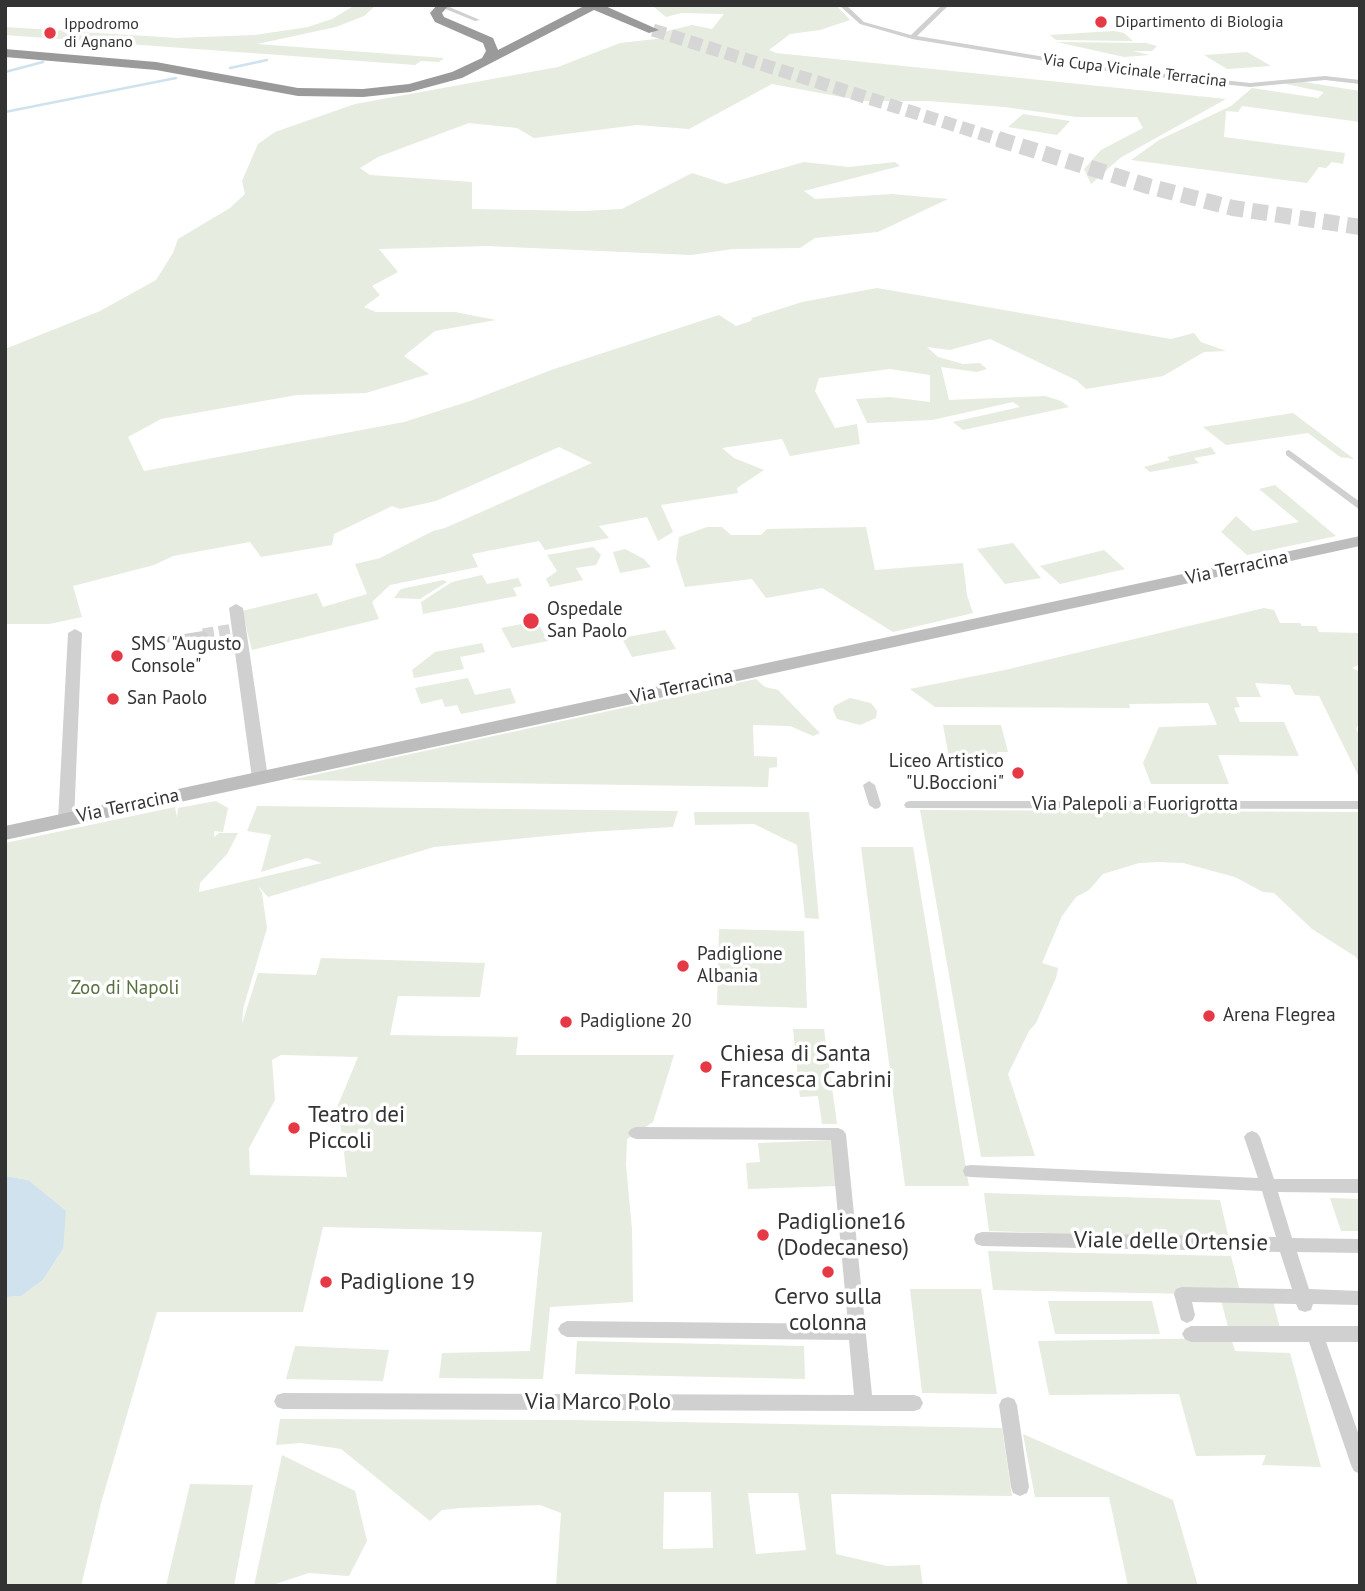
<!DOCTYPE html>
<html>
<head>
<meta charset="utf-8">
<style>
  body { margin:0 }
  #map { position:relative; width:1365px; height:1591px; overflow:hidden; background:#fff; font-family:"PT Sans",sans-serif }
  canvas { display:block }
  .frame { position:absolute; inset:0; border:7px solid #333; pointer-events:none }
</style>
</head>
<body>
<div id="map">
<canvas width="1365" height="1591"></canvas>
<div class="frame"></div>
</div>
<script>
const ctx = document.querySelector('canvas').getContext('2d');
ctx.lineJoin = 'round';
function fill(path, color) { ctx.fillStyle = color; ctx.fill(path, 'evenodd'); }
const toPath = rows => new Path2D(rows.map(r => 'M' + r).join(''));
function strokePath(path, color, width, dash) { ctx.strokeStyle = color; ctx.lineWidth = width; ctx.lineCap = dash ? 'butt' : 'round'; ctx.setLineDash(dash || []); ctx.stroke(path); }
function drawText(font, color, halo, rows, align = 'center') {
  ctx.font = font + ' "PT Sans",sans-serif'; ctx.lineWidth = 7; ctx.setLineDash([]); ctx.textBaseline = 'middle'; ctx.strokeStyle = halo; ctx.fillStyle = color; for (const [text, x, y, turn = 0] of rows) {
    ctx.save(); ctx.translate(x, y); ctx.rotate((+turn || 0) * Math.PI / 180); ctx.textAlign = isNaN(turn) ? turn : align; if (halo) ctx.strokeText(text, 0, 0); ctx.fillText(text, 0, 0); ctx.restore();
  }
}
const green = toPath([
  [355,5,376,5,364,16,336,27,257,44,444,58,439,62,421,61,415,65,5,35,5,27,177,38,255,35,308,27,332,19],
  [664,5,836,5,850,20,820,30,790,34,769,50,776,53,1226,99,1120,158,1091,184,1084,169,1101,150,1143,128,1137,117,1077,117,1004,107,928,101,863,101,772,84,689,129,637,125,534,138,517,128,469,123,378,157,360,168,370,175,472,182,472,209,583,211,622,209,692,173,726,184,804,162,849,167,895,162,900,166,804,191,815,199,892,194,948,199,878,232,815,238,800,248,733,249,691,255,487,246,379,249,398,272,372,286,380,295,364,307,376,312,455,312,496,320,435,331,404,356,429,374,366,393,297,395,161,419,128,437,144,471,404,422,470,401,554,369,719,315,736,326,751,321,752,318,802,302,877,288,1171,339,1194,333,1201,342,1226,351,1204,352,1163,376,1086,389,1076,380,990,339,950,350,927,347,938,357,963,364,980,363,987,369,977,372,941,367,949,400,1045,396,1061,401,1069,407,963,430,953,422,1020,407,1013,402,932,420,867,423,856,399,890,397,930,402,930,375,890,369,819,378,815,391,835,428,857,424,860,444,790,456,782,439,722,448,734,458,764,470,737,488,738,493,661,505,673,532,658,541,647,517,599,526,609,538,545,550,539,541,472,554,478,567,390,585,372,602,379,619,252,650,242,611,317,593,323,607,367,594,355,564,380,558,433,531,445,528,592,463,559,447,436,501,400,509,392,506,334,534,332,545,261,557,250,542,173,556,154,565,73,586,82,617,49,624,5,624,5,349,100,311,156,280,173,253,178,239,230,208,245,194,242,181,258,144,275,132,355,104,558,67,620,43,665,38,655,34,692,25,712,29,724,14,681,13,666,17,654,7],
  [1114,31,1124,33,1133,41,1056,40,1050,35],
  [1057,42,1146,43,1157,46,1152,51,1133,51,1150,55,1124,57],
  [1247,52,1271,66,1227,69,1204,55],
  [1298,81,1360,91,1360,122,1242,106,1238,112,1226,111,1224,137,1345,153,1343,164,1332,162,1326,168,1319,167,1307,183,1131,160,1159,140,1231,106,1252,88,1318,98,1324,92,1281,83],
  [1023,114,1070,121,1057,135,1008,127],
  [1293,413,1354,459,1340,457,1308,433,1226,445,1203,427],
  [1211,447,1216,454,1194,458,1199,463,1150,472,1144,467,1170,460,1167,457],
  [1275,485,1336,536,1247,555,1221,532,1236,516,1253,531,1299,522,1259,489],
  [707,527,722,527,731,535,761,535,767,529,866,527,875,570,963,563,967,595,973,613,893,632,822,588,766,598,752,579,685,587,676,559,679,537],
  [1013,543,1041,578,1005,584,977,549],
  [593,547,601,555,596,565,576,568,583,580,550,587,546,579,557,571,547,555],
  [625,549,644,559,651,567,620,573,613,552],
  [1104,550,1125,569,1060,584,1040,566],
  [482,575,487,584,518,578,522,586,513,588,517,596,423,614,421,602,452,582],
  [443,580,447,582,420,599,394,598,401,589],
  [1264,608,1274,610,1280,623,1300,623,1302,626,1316,626,1319,632,1360,633,1360,664,1352,668,1360,672,1360,721,1356,729,1360,736,1360,779,1319,696,1295,695,1290,685,1255,683,1261,697,1236,697,1240,707,1234,708,1240,722,1284,722,1299,756,1218,755,1229,784,1151,784,1143,763,1159,727,1217,725,1208,703,1129,704,1130,708,935,707,910,689,1005,670],
  [537,621,548,641,512,648,501,628],
  [665,630,676,649,632,657,622,638],
  [482,643,485,652,460,657,464,669,414,678,412,670,435,652],
  [468,678,475,695,510,688,516,703,461,714,457,705,445,707,442,699,421,704,415,688],
  [756,679,765,687,778,690,820,733,813,736,790,726,753,725,754,756,777,757,777,767,769,768,768,787,291,780],
  [850,698,871,703,877,711,876,718,860,725,837,719,833,710,834,706],
  [943,725,1001,725,1008,752,997,752,999,763,950,763],
  [216,801,228,808,223,832,214,831,214,837,219,833,238,833,227,854,200,883,199,892,322,863,307,858,261,872,271,835,247,831,257,806,678,811,673,827,588,832,434,847,268,897,258,886,262,893,267,928,243,1009,242,1024,258,973,316,975,321,958,485,963,480,997,398,996,390,1035,518,1037,516,1055,674,1055,653,1122,627,1139,626,1165,632,1229,633,1302,550,1307,543,1379,439,1378,442,1353,530,1351,542,1232,323,1227,303,1312,157,1312,101,1503,81,1586,5,1586,5,1297,21,1296,43,1280,63,1249,28,1180,5,1176,5,843,175,807,177,818,178,808],
  [281,1055,358,1057,338,1105,347,1177,250,1175,249,1148,275,1100,272,1060],
  [920,810,1360,812,1360,964,1356,957,1312,929,1274,893,1263,892,1235,877,1183,863,1159,862,1139,863,1103,874,1089,890,1076,897,1062,916,1042,963,1058,968,1056,978,1036,1023,1029,1031,1008,1074,1035,1156,981,1157],
  [694,812,809,812,819,919,805,918,797,845,754,824,695,825],
  [861,847,913,847,969,1186,905,1186],
  [719,929,804,931,807,1008,717,1005],
  [793,1029,824,1029,837,1124,822,1124,818,1096,800,1097],
  [832,1140,838,1186,748,1189,746,1163,760,1162,758,1143],
  [984,1193,1220,1200,1229,1239,989,1231],
  [1330,1198,1360,1199,1360,1231,1341,1231],
  [988,1251,1231,1256,1241,1295,993,1290],
  [910,1289,981,1289,997,1394,922,1393],
  [1220,1296,1272,1297,1280,1328,1228,1327],
  [1048,1301,1152,1301,1160,1334,1055,1334],
  [1231,1338,1235,1351,1290,1353,1321,1467,1262,1465,1266,1455,1196,1456,1179,1394,1049,1395,1038,1341],
  [577,1341,804,1346,805,1379,575,1374],
  [295,1346,389,1350,383,1381,286,1379],
  [280,1419,570,1420,1002,1428,1012,1496,831,1494,836,1554,887,1566,920,1565,923,1586,556,1586,561,1513,540,1505,460,1508,442,1510,430,1521,341,1449,301,1443,276,1445],
  [664,1492,711,1492,713,1548,663,1549],
  [748,1493,798,1493,806,1550,756,1554],
  [1023,1434,1173,1500,1198,1586,1128,1586,1109,1497,1035,1497],
  [282,1455,355,1491,367,1541,349,1576,309,1573,269,1586,254,1586],
  [190,1484,253,1485,234,1586,166,1586]
]);
const water = toPath([
  [5,1176,28,1180,66,1211,63,1249,43,1280,21,1296,5,1297]
]);
const stream = toPath([
  [230,68,267,60],
  [5,72,43,62],
  [5,112,176,78]
]);
const pedestrianTunnel = toPath([
  [203,634,233,629]
]);
const motorwayTunnelFar1 = toPath([
  [653,30,1004,141]
]);
const motorwayTunnel = toPath([
  [998,139,1148,186,1233,208,1360,227]
]);
const pedestrian = toPath([
  [1289,450,1360,502,1360,510,1286,455,1286,451,1289,450],
  [203,631,208,634,207,636,159,644,154,641,159,638,203,631],
  [869,781,875,785,881,805,879,808,875,809,869,805,863,785,869,781],
  [910,801,1360,801,1360,809,906,808,904,805,906,802,910,801],
  [636,1127,838,1128,843,1130,846,1134,872,1395,914,1395,920,1397,923,1403,920,1409,914,1411,864,1411,283,1409,277,1407,274,1401,277,1395,283,1393,854,1395,849,1340,567,1337,561,1334,558,1329,561,1324,567,1321,848,1324,831,1140,636,1139,631,1137,628,1133,631,1129,636,1127],
  [1252,1131,1257,1133,1260,1137,1274,1179,1360,1179,1360,1193,1278,1192,1292,1238,1360,1239,1360,1253,1297,1252,1309,1289,1360,1291,1360,1305,1313,1304,1311,1310,1305,1312,1299,1310,1296,1304,1192,1302,1195,1315,1193,1320,1187,1323,1181,1320,1174,1294,1176,1289,1182,1287,1292,1289,1280,1252,982,1246,976,1244,974,1239,976,1234,982,1232,1276,1237,1262,1191,971,1177,965,1176,963,1171,965,1166,971,1165,1258,1178,1244,1137,1247,1133,1252,1131],
  [1191,1326,1360,1326,1360,1342,1326,1342,1360,1438,1360,1474,1354,1471,1351,1465,1309,1342,1191,1342,1185,1339,1182,1334,1185,1329,1191,1326],
  [1008,1397,1014,1399,1017,1405,1029,1487,1027,1493,1020,1496,1013,1493,1011,1487,999,1405,1002,1399,1008,1397]
]);
const minor = toPath([
  [839,5,846,5,864,22,911,35,942,5,949,5,917,36,1112,68,1250,83,1325,76,1360,80,1360,84,1325,80,1250,87,1112,72,912,39,860,24,839,5],
  [443,6,447,6,480,20,475,21,443,8,443,6],
  [236,604,243,608,268,778,260,783,252,778,229,608,236,604],
  [75,629,82,633,74,820,66,825,58,820,68,633,75,629]
]);
const secondary = toPath([
  [1360,536,1360,546,5,840,5,826,1360,536]
]);
const motorway = toPath([
  [437,5,449,5,442,13,444,17,493,38,498,50,586,5,603,5,659,30,649,33,594,10,462,78,410,92,363,97,298,96,156,70,5,57,5,49,156,62,298,88,363,89,409,84,452,72,482,58,486,51,483,43,435,22,430,13,437,5]
]);
const markers = [
  [1101,22,7,"#e63946"],
  [50,33,7,"#e63946"],
  [531,621,9,"#e63946"],
  [117,656,7,"#e63946"],
  [113,699,7,"#e63946"],
  [1018,773,7,"#e63946"],
  [683,966,7,"#e63946"],
  [1209,1016,7,"#e63946"],
  [566,1022,7,"#e63946"],
  [706,1067,7,"#e63946"],
  [294,1128,7,"#e63946"],
  [763,1235,7,"#e63946"],
  [828,1272,7,"#e63946"],
  [326,1282,7,"#e63946"]
];
const farPoinames = [
  ["Dipartimento di Biologia",1115,22],
  ["Ippodromo",64,24],
  ["di Agnano",64,42]
];
const farStreetnames = [
  ["Via Cupa Vicinale Terracina",1135,71,7]
];
const streetNames = [
  ["Via Terracina",1237,568,-12],
  ["Via Terracina",682,687,-12],
  ["Via Palepoli a Fuorigrotta",1135,805],
  ["Via Terracina",128,806,-12]
];
const poiNames = [
  ["Ospedale",547,610],
  ["San Paolo",547,632],
  ["SMS \"Augusto",131,645],
  ["Console\"",131,667],
  ["San Paolo",127,699],
  ["Liceo Artistico",1004,762,"right"],
  ["\"U.Boccioni\"",1004,784,"right"],
  ["Padiglione",697,955],
  ["Albania",697,977],
  ["Arena Flegrea",1223,1016],
  ["Padiglione 20",580,1022]
];
const parkNames = [
  ["Zoo di Napoli",125,989]
];
const nearPoinames = [
  ["Chiesa di Santa",720,1054],
  ["Francesca Cabrini",720,1080],
  ["Teatro dei",308,1115],
  ["Piccoli",308,1141],
  ["Padiglione16",777,1222],
  ["(Dodecaneso)",777,1248],
  ["Padiglione 19",340,1282],
  ["Cervo sulla",828,1297,"center"],
  ["colonna",828,1323,"center"]
];
const nearStreetnames = [
  ["Viale delle Ortensie",1171,1242,1],
  ["Via Marco Polo",598,1402]
];
fill(green, '#e6ecdf');
fill(water, '#cfe2ee');
strokePath(stream, '#cfe2ee', 2.5);
strokePath(pedestrianTunnel, '#d6d6d6', 11, [11, 5]);
strokePath(motorwayTunnelFar1, '#d6d6d6', 13, [13, 6]);
strokePath(motorwayTunnel, '#d6d6d6', 16, [16, 8]);
fill(pedestrian, '#d0d0d0');
fill(minor, '#d0d0d0');
fill(secondary, '#bdbdbd');
fill(motorway, '#9a9a9a');
for (const [x, y, r, color] of markers) { const dot = new Path2D(); dot.arc(x, y, r, 0, 2 * Math.PI); ctx.fillStyle = color; ctx.fill(dot); strokePath(dot, '#fff', 2.5); }
drawText('16px', '#333', '#fff', farPoinames, 'left');
drawText('16px', '#333', '#fff', farStreetnames);
drawText('19px', '#333', '#fff', streetNames);
drawText('19px', '#333', '#fff', poiNames, 'left');
drawText('19px', '#56703f', '#fff', parkNames);
drawText('23px', '#333', '#fff', nearPoinames, 'left');
drawText('23px', '#333', '#fff', nearStreetnames);
</script>
</body>
</html>
